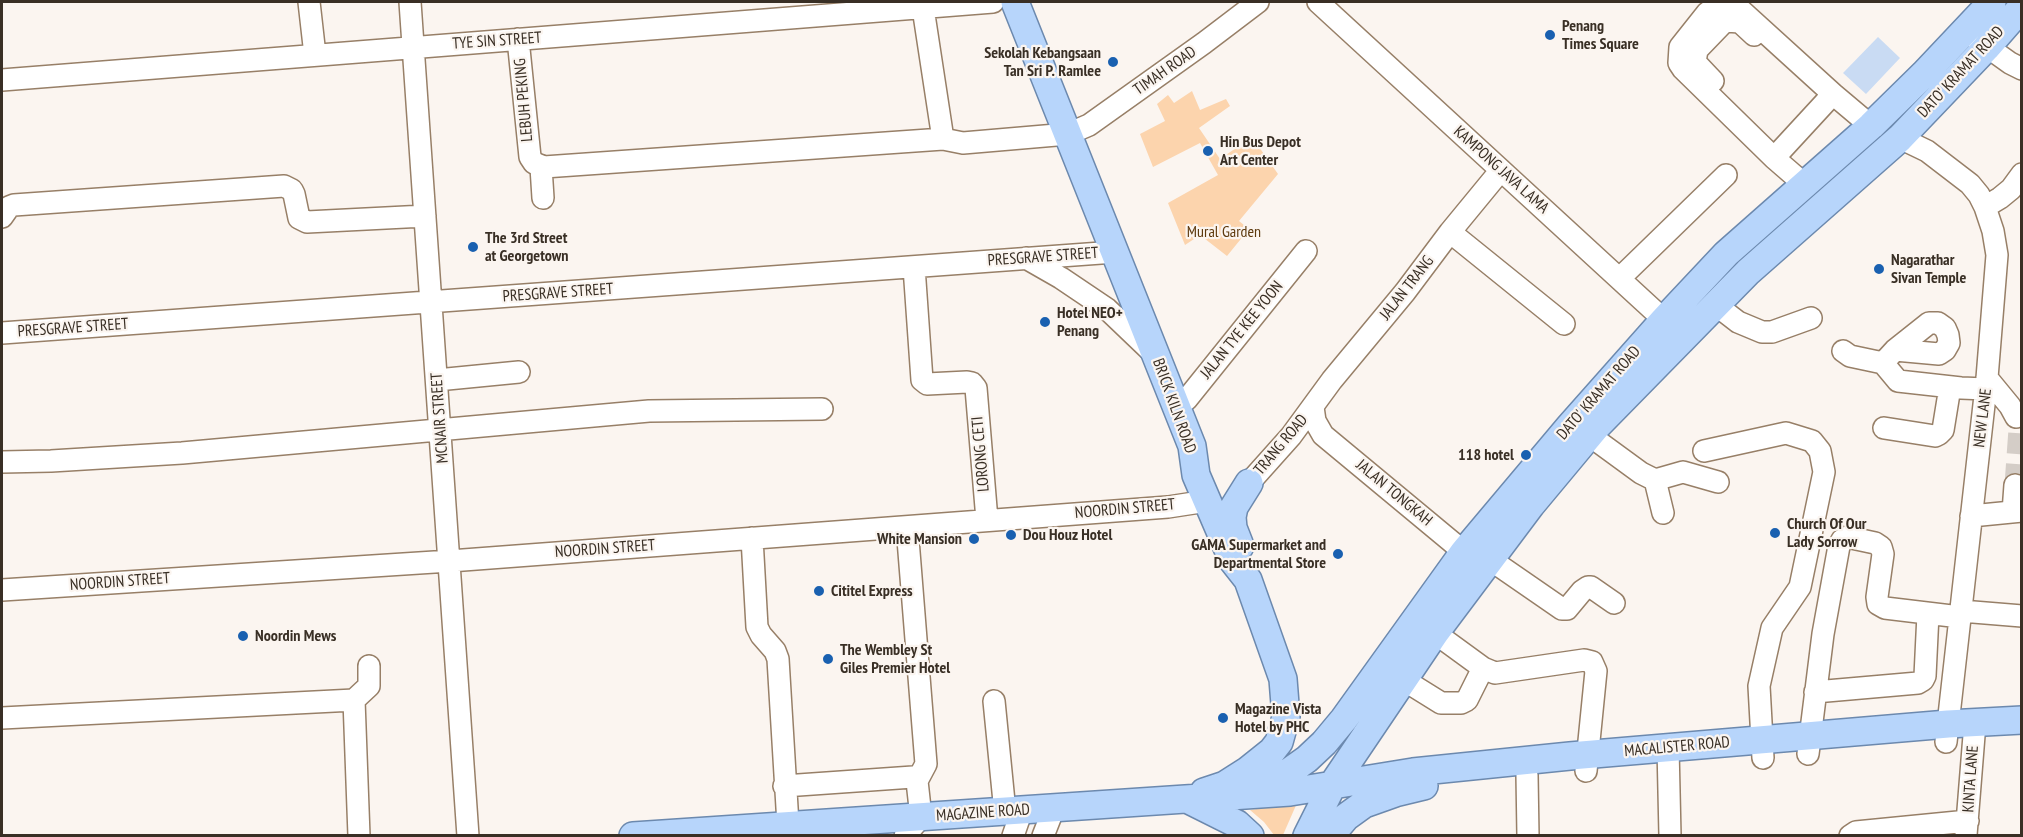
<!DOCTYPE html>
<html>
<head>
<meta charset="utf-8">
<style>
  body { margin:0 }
  #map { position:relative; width:2023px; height:837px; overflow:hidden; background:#fbf5f0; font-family:"PT Sans Narrow",sans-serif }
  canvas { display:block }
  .frame { position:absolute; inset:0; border:3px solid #392f25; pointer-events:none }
</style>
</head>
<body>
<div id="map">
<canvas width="2023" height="837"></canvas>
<div class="frame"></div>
</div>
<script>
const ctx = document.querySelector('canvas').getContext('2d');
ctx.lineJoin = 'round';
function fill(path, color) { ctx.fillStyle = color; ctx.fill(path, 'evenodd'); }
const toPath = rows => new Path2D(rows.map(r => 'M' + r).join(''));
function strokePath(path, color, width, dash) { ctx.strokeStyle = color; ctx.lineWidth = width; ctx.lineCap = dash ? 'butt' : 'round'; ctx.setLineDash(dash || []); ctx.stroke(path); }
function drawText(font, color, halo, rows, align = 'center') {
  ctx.font = font + ' "PT Sans Narrow",sans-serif'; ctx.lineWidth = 4.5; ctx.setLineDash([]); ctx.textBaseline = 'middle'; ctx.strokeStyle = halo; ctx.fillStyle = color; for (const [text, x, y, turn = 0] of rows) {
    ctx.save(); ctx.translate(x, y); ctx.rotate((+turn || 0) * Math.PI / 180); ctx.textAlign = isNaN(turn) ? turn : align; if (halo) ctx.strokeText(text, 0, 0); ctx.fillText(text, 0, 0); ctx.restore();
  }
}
const green = toPath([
  [1192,91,1200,110,1226,99,1230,106,1199,128,1220,159,1252,137,1278,174,1239,221,1249,229,1227,256,1200,235,1185,245,1168,203,1218,175,1200,143,1153,167,1140,134,1165,121,1157,104,1168,95,1174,103],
  [1297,803,1283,835,1274,835,1264,822,1250,810]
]);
const water = toPath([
  [1878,37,1900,58,1866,94,1843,73]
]);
const minorTunnel = toPath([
  [2015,485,2019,429,2016,417]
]);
const minor = toPath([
  [309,2,315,55],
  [410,2,468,836],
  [1318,2,1675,330],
  [923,8,943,139],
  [1975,38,2010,63,2022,69],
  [518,39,530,157,534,163,544,167,943,139,963,143,1068,134,1089,125,1204,43,1258,2],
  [2,80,993,2],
  [1713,81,1695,62,1697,50,1725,21,1740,22,1754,35],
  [1900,138,1927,151,1970,184,1979,195,1985,207,1993,231,1997,255,1987,378,1946,742],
  [1774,158,1833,94],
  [541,167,543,198],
  [1804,184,1774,158,1683,69,1679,63,1680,47,1707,13,1716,6,1726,2,1734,4,1833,94,1871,126],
  [1985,207,2000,198,2011,189,2022,174],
  [2,217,9,207,14,205,284,186,292,190,294,194,299,218,307,222,425,216],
  [1450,232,1564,324],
  [1026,258,1061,278,1107,309,1153,353],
  [914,267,922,380,927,384,967,382,972,383,976,388,987,520],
  [1620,278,1726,175],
  [1716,305,1738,322,1762,332,1772,332,1811,318],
  [2,333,1115,252],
  [1843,351,1850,356,1883,363,1898,381,1961,388,1986,389],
  [1883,363,1895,350,1929,323,1938,323,1945,328,1948,335,1949,343,1945,350,1939,354,1895,350],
  [1987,378,2010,406,2016,417],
  [437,380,519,372],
  [1176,407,1187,399,1306,251],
  [1313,407,1315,421,1323,435,1464,552],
  [1884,428,1935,436,1939,434,1943,430,1950,387],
  [1589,435,1641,473,1655,480,1683,472,1718,482],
  [1704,451,1786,433,1812,441,1820,451,1824,472,1800,587,1772,628,1759,686,1763,758],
  [2,462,51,461,182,453,649,411,822,409],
  [1655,480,1663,513],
  [1249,483,1291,436,1332,380,1405,292,1450,232,1501,170],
  [2013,512,2015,485],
  [1971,516,2022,511],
  [907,527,926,764,917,781],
  [752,538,757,627,761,635,775,651,778,659,788,824,799,835],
  [1491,560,1562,609,1567,609,1582,591,1588,587,1591,587,1614,603],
  [2,590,450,561,1168,507,1207,501],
  [1961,611,2022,616],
  [1435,633,1483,668,1495,673,1584,660,1592,662,1596,671,1586,771],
  [1404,680,1441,703,1461,703,1467,700,1483,668],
  [1815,692,1918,683,1923,680,1925,676,1928,614],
  [354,700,369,686,369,666],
  [994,701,1005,812],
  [2,718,354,700,359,836],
  [1668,747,1670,836],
  [1808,754,1823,634,1839,546,1842,540,1847,537,1875,543,1881,547,1883,554,1877,597,1878,604,1885,608,1960,617],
  [1527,775,1528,836],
  [784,786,913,777,917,781,921,817,905,836],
  [1966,835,1975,723],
  [1013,836,1022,810],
  [1043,836,1054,808],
  [1850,836,1856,832,1968,821]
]);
const major = toPath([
  [1015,2,1192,446,1196,475,1233,561,1248,580,1283,679,1286,717,1279,742,1272,751,1247,771,1225,785,1204,792],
  [1240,546,1233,528,1232,517,1234,507,1249,483],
  [1254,789,1283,776,1307,759,1324,743,1344,719,1464,552,1570,426,1664,320,1726,254,1871,126,1924,74,1992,2],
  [1187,799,1237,824,1250,836],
  [633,836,1290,792,1413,772,1570,756,1948,724,2022,720],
  [1307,836,1333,784,1435,633,1531,505,1596,427,1748,272,1900,138,1986,48,2022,7],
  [1330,836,1346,817,1364,804,1395,793,1424,786]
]);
const markers = [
  [1550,35,6,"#1960b0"],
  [1113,62,6,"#1960b0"],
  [1208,151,6,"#1960b0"],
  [473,247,6,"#1960b0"],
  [1879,269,6,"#1960b0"],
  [1045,322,6,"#1960b0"],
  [1526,455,6,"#1960b0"],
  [1775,533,6,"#1960b0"],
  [1011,535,6,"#1960b0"],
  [974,539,6,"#1960b0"],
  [1338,554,6,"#1960b0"],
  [819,591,6,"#1960b0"],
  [243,636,6,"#1960b0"],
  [828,659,6,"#1960b0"],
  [1223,718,6,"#1960b0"]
];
const poiNames = [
  ["Penang",1562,26],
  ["Times Square",1562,44],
  ["Sekolah Kebangsaan",1101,53,"right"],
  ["Tan Sri P. Ramlee",1101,71,"right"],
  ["Hin Bus Depot",1220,142],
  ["Art Center",1220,160],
  ["The 3rd Street",485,238],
  ["at Georgetown",485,256],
  ["Nagarathar",1891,260],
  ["Sivan Temple",1891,278],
  ["Hotel NEO+",1057,313],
  ["Penang",1057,331],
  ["118 hotel",1514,455,"right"],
  ["Church Of Our",1787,524],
  ["Lady Sorrow",1787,542],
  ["Dou Houz Hotel",1023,535],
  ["White Mansion",962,539,"right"],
  ["GAMA Supermarket and",1326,545,"right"],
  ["Departmental Store",1326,563,"right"],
  ["Cititel Express",831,591],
  ["Noordin Mews",255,636],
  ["The Wembley St",840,650],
  ["Giles Premier Hotel",840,668],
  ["Magazine Vista",1235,709],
  ["Hotel by PHC",1235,727]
];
const streetNames = [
  ["TYE SIN STREET",497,41,-4],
  ["TIMAH ROAD",1165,71,-35],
  ["DATO' KRAMAT ROAD",1961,72,-47],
  ["LEBUH PEKING",524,100,-95],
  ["KAMPONG JAVA LAMA",1501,170,42],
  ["PRESGRAVE STREET",1043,257,-4],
  ["JALAN TRANG",1407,288,-52],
  ["PRESGRAVE STREET",558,293,-4],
  ["PRESGRAVE STREET",73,328,-4],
  ["JALAN TYE KEE YOON",1242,330,-51],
  ["DATO' KRAMAT ROAD",1599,393,-49],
  ["BRICK KILN ROAD",1174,406,70],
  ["MCNAIR STREET",440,418,-94],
  ["NEW LANE",1983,418,-83],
  ["TRANG ROAD",1281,445,-50],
  ["LORONG CETI",981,454,-95],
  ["JALAN TONGKAH",1394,493,40],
  ["NOORDIN STREET",1125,509,-5],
  ["NOORDIN STREET",605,549,-4],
  ["NOORDIN STREET",120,582,-4],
  ["MACALISTER ROAD",1677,747,-5],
  ["KINTA LANE",1971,779,-86],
  ["MAGAZINE ROAD",983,813,-4]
];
const parkNames = [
  ["Mural Garden",1224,232]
];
fill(green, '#fcd4ad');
fill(water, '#c9dbf3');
strokePath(minorTunnel, '#d4cdc7', 21, [21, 10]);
strokePath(minor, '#977f67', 24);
strokePath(major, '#6c89ae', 30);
strokePath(minor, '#fff', 21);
strokePath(major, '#b7d5fb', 27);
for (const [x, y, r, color] of markers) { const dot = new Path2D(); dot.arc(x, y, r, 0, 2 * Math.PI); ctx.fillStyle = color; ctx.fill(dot); strokePath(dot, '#fbf5f0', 2); }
drawText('bold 16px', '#392f25', '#fbf5f0', poiNames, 'left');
drawText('16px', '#392f25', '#fbf5f0', streetNames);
drawText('16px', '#5d390d', '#fbf5f0', parkNames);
</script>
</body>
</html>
